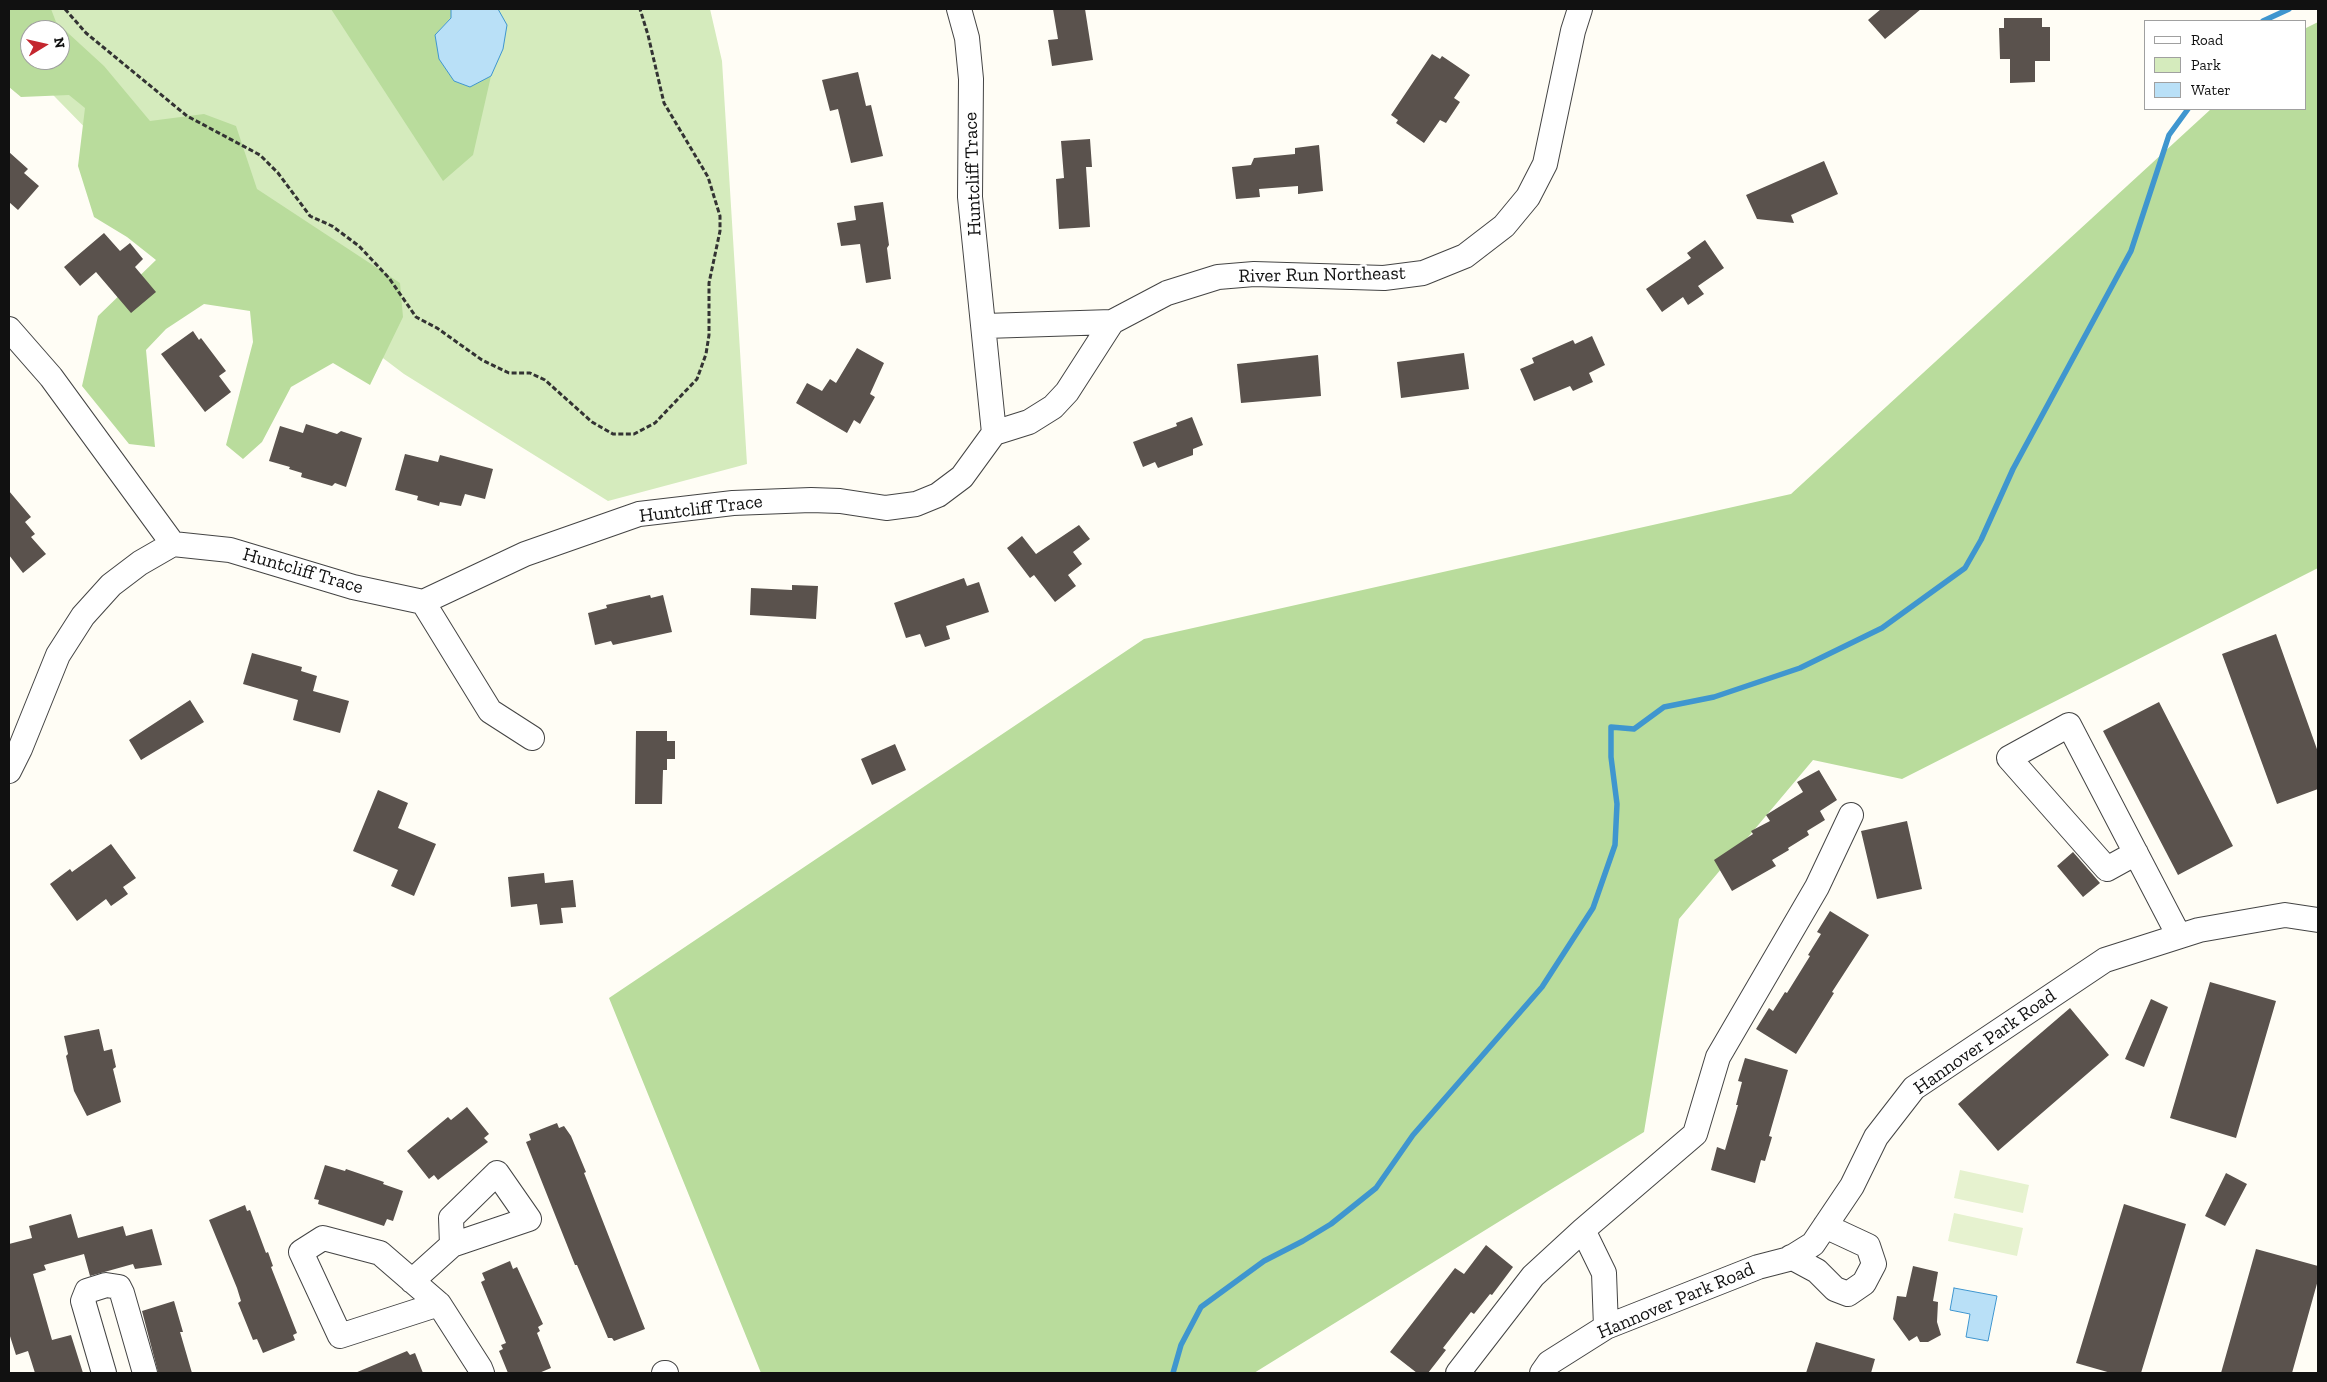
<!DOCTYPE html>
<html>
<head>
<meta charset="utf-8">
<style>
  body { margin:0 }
  #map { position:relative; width:2327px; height:1382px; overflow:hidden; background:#fffdf5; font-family:"Zilla Slab",serif }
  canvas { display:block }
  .frame { position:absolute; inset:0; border:10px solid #111; pointer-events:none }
  .legend { position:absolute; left:2144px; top:20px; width:162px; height:90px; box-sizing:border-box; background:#fff; border:1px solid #a0a0a0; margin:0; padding:6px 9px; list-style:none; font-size:15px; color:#111 }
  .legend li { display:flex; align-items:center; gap:10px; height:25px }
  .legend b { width:25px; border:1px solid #a0a0a0 }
  .north { position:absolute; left:20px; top:20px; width:50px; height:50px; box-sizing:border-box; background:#fff; border:1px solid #a0a0a0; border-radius:50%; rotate:81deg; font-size:14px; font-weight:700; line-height:20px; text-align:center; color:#111 }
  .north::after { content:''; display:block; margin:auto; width:18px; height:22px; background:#c4262e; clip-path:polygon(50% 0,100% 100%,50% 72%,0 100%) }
</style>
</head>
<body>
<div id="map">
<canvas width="2327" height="1382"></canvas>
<div class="frame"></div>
<ul class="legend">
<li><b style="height:6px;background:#fff"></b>Road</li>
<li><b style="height:14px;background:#d5ebbd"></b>Park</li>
<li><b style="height:14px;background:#b9e0f7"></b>Water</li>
</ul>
<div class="north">N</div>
</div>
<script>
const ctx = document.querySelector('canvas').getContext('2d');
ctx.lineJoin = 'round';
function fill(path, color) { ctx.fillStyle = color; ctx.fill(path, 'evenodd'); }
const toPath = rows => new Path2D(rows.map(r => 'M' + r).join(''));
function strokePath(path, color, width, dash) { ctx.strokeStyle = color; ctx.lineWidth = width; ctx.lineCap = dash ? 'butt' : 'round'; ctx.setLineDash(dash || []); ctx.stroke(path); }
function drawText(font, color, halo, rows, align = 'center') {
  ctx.font = font + ' "Zilla Slab",serif'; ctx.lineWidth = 5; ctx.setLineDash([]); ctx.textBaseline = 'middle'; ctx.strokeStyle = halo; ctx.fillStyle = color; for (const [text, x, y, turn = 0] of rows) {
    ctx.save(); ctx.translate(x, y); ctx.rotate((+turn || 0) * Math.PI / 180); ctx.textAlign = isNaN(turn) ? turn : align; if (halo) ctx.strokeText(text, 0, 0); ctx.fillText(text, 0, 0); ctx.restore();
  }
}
const green = toPath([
  [9,9,710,9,722,61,747,464,608,501,404,374,104,147,9,50],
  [30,30,60,30,60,60,30,60]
]);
const forest = toPath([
  [9,9,51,9,56,22,104,66,150,121,204,114,236,126,257,189,400,283,403,317,370,385,333,363,291,387,262,442,243,459,226,445,253,342,250,311,204,304,166,329,146,350,155,447,129,444,82,386,98,316,156,260,127,237,94,217,78,166,85,108,69,95,21,97,9,87],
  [30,30,60,30,60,60,30,60],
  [331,9,451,9,451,17,435,35,439,59,454,81,470,87,491,76,473,155,443,181],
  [2318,22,2318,568,1902,779,1813,760,1679,919,1644,1132,1254,1373,761,1373,609,998,1144,639,1791,494,2211,109,2306,109,2306,28]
]);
const pitch = toPath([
  [1960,1170,2029,1185,2023,1213,1954,1198],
  [1954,1213,2023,1228,2017,1256,1948,1241]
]);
const water = toPath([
  [451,9,498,9,507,25,503,49,491,76,470,87,454,81,439,59,435,35,451,18,451,9],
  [1954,1288,1997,1296,1988,1341,1966,1337,1970,1314,1950,1310,1954,1288]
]);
const stream = toPath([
  [2263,21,2289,9],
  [1173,1373,1181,1345,1201,1307,1264,1261,1303,1241,1331,1224,1376,1188,1413,1135,1542,987,1593,908,1615,845,1617,804,1611,757,1611,727,1634,729,1664,707,1714,697,1800,668,1882,628,1965,568,1981,540,2013,469,2131,251,2169,135,2188,109]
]);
const building = toPath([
  [1053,9,1085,9,1093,60,1052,66,1048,40,1058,39],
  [1881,9,1921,9,1885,39,1868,20],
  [2004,18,2042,18,2042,27,2050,27,2050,61,2035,61,2035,82,2010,83,2010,59,2000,59,1999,28,2004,28],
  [1432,54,1440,59,1442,56,1470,75,1454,98,1460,102,1446,123,1440,120,1424,143,1396,123,1398,120,1391,115],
  [858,72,866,106,871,105,883,156,851,163,838,109,830,111,822,80],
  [1090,139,1092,167,1086,167,1090,227,1059,229,1056,179,1064,178,1061,141],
  [1319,145,1323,191,1298,194,1298,186,1259,189,1260,197,1236,199,1232,167,1251,165,1254,158,1295,154,1295,148],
  [9,152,28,169,24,173,39,186,18,210,9,202],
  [1824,161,1838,194,1791,215,1794,223,1757,219,1746,195],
  [883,202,889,245,887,248,891,279,866,283,860,244,841,246,837,223,856,220,854,206],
  [104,233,120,251,130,243,143,259,135,267,156,292,131,313,96,272,80,286,64,267],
  [1705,240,1724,268,1698,286,1704,294,1688,305,1683,297,1662,312,1646,289,1691,258,1687,253],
  [193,331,199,340,201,338,226,371,219,376,231,392,205,412,161,354],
  [1592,336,1605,365,1589,373,1593,382,1573,391,1570,386,1534,401,1520,369,1534,363,1532,358,1573,340,1575,344],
  [857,348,884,363,870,394,875,397,860,424,854,420,847,433,796,403,807,383,822,391,830,379,836,383],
  [1464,353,1469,389,1401,398,1397,362],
  [1318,355,1321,396,1241,403,1237,364],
  [1192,417,1203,445,1193,449,1193,455,1158,468,1155,462,1143,467,1133,442,1177,426,1176,423],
  [306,424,337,434,341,431,362,438,346,487,335,483,332,486,301,477,302,473,289,469,290,467,269,461,280,426,303,433],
  [405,454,438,462,440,455,493,469,485,499,465,494,461,506,440,502,439,506,417,500,418,496,395,490],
  [9,491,31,517,25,522,35,534,31,537,46,554,23,573,9,555],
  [1079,525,1090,539,1073,552,1082,564,1068,575,1076,586,1055,602,1034,575,1030,578,1007,548,1022,536,1036,554],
  [964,578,967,586,979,582,989,612,946,626,950,639,925,647,920,634,906,638,894,603],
  [792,585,818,586,816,619,750,615,751,588,792,590],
  [650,595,651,598,663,595,672,632,613,645,611,641,595,645,588,613,607,608,606,605],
  [2276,634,2318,752,2318,789,2277,804,2222,654],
  [252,653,302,667,301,671,317,676,313,691,349,701,340,733,293,720,298,700,243,684],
  [190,700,204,722,141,760,129,740],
  [2159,702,2233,846,2178,875,2103,731],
  [636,731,667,731,667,741,675,741,675,759,667,759,667,770,663,770,662,804,635,804],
  [895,744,906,770,872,785,861,759],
  [1819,770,1837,800,1820,811,1825,820,1807,831,1809,835,1788,848,1789,850,1772,860,1776,866,1732,891,1714,860,1753,834,1751,831,1770,821,1766,815,1803,792,1797,782],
  [378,790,408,803,398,828,436,844,414,896,391,886,398,870,353,851],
  [1907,821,1922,889,1877,899,1861,831],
  [111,844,136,878,123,887,128,894,111,906,106,899,77,921,50,884,70,869,72,872],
  [2073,852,2100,883,2083,897,2057,866],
  [544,873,545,883,573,880,576,907,561,908,563,923,540,925,537,904,511,907,508,877],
  [1830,911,1869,935,1832,992,1834,993,1796,1054,1756,1029,1769,1008,1773,1011,1785,992,1787,993,1810,956,1808,955,1821,934,1817,932],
  [2210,982,2276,1001,2236,1138,2170,1118],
  [2151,999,2168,1007,2144,1067,2125,1059],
  [2070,1008,2109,1055,1998,1151,1958,1104],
  [99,1029,104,1051,112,1049,116,1067,113,1069,121,1102,87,1116,74,1091,66,1056,68,1054,64,1036],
  [1745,1058,1788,1070,1769,1136,1772,1137,1765,1161,1761,1160,1755,1183,1711,1170,1717,1147,1725,1150,1738,1105,1736,1105,1742,1082,1738,1081],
  [467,1107,489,1134,484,1138,488,1142,438,1180,434,1175,429,1179,407,1151,448,1117,451,1120],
  [557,1123,559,1128,564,1126,571,1136,586,1172,584,1173,645,1329,614,1341,612,1338,608,1338,577,1265,575,1265,526,1142,531,1140,529,1134],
  [325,1165,345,1171,346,1169,384,1182,383,1184,403,1191,393,1221,387,1219,384,1226,318,1204,319,1200,314,1199],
  [2226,1173,2247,1184,2225,1226,2205,1216],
  [2124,1204,2186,1224,2141,1373,2111,1373,2076,1363],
  [245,1205,247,1211,250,1210,266,1253,268,1252,273,1266,271,1267,297,1333,293,1335,295,1340,263,1353,257,1339,253,1340,238,1303,241,1301,237,1288,209,1220],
  [71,1214,78,1238,123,1226,126,1236,152,1229,162,1265,135,1269,133,1264,90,1276,84,1254,44,1265,46,1270,33,1274,52,1340,71,1335,83,1373,35,1373,28,1351,16,1355,9,1333,9,1244,32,1238,29,1226],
  [1486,1245,1513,1267,1492,1295,1490,1294,1474,1314,1471,1312,1443,1348,1446,1350,1428,1373,1417,1373,1390,1352,1455,1268,1464,1274],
  [2256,1249,2318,1266,2318,1280,2292,1373,2221,1373],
  [510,1261,513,1269,517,1267,543,1324,538,1327,540,1331,537,1333,551,1368,539,1373,508,1373,499,1351,503,1349,501,1345,506,1343,481,1282,485,1280,482,1273],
  [1913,1266,1938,1272,1933,1301,1938,1302,1937,1322,1941,1335,1928,1342,1920,1342,1917,1336,1909,1341,1893,1319,1897,1296,1906,1297],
  [174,1301,183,1332,180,1332,192,1373,158,1372,142,1311],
  [1816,1342,1875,1359,1871,1373,1806,1373],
  [407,1351,410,1355,415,1353,423,1373,355,1373]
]);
const path = toPath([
  [65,9,86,33,187,116,260,155,278,173,310,216,332,226,359,246,389,278,416,317,437,328,482,360,509,373,530,373,545,380,592,422,613,434,634,434,655,423,697,379,706,354,709,335,709,283,720,231,720,216,708,177,664,103,648,35,640,9]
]);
const minor = toPath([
  [1112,322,1167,293,1218,277,1254,274,1384,278,1423,273,1465,256,1504,226,1528,197,1545,164,1573,31,1580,9],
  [985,326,1112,322,1067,392,1053,407,1029,422,994,433],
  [9,329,51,377,173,544],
  [423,602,490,711,532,738],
  [9,771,20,749,58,655,83,616,111,585,140,563,173,544,230,550,353,587,423,602,525,554,639,514,733,503,811,500,840,501,886,508,916,504,938,495,962,477,994,433,970,197,971,79,967,38,959,9],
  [2136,853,2107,869,2009,758,2069,725,2179,936],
  [1791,1257,1817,1271,1835,1289,1848,1294,1864,1283,1874,1264,1868,1246,1825,1226],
  [412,1281,452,1245,529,1219,497,1173,451,1218,452,1245],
  [439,1304,340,1336,301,1252,323,1238,380,1253,439,1304,480,1368,482,1373],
  [1606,1327,1604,1273,1583,1230,1695,1134,1718,1057,1817,887,1851,815],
  [104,1373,83,1301,87,1291,106,1285,119,1287,122,1293,145,1373],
  [664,1373,666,1373],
  [1458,1373,1533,1276,1583,1230],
  [1542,1373,1549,1363,1606,1327,1758,1267,1789,1259,1813,1244,1852,1186,1876,1137,1914,1088,2105,960,2199,930,2285,915,2318,920]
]);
const streetNames = [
  ["Huntcliff Trace",973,174,-92],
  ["River Run Northeast",1322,275,-1],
  ["Huntcliff Trace",701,509,-7],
  ["Huntcliff Trace",303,571,16],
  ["Hannover Park Road",1985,1042,-35],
  ["Hannover Park Road",1676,1301,-23]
];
fill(green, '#d5ebbd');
fill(forest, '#b9dc9c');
fill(pitch, '#e6f2cf');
fill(water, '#b9e0f7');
strokePath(water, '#3f96cf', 1);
strokePath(stream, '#3f96cf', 5.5);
fill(building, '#5a524d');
strokePath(minor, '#444', 26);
strokePath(path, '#333', 3, [5, 2.5]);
strokePath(minor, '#fff', 24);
drawText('19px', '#111', '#fff', streetNames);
</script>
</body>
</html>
